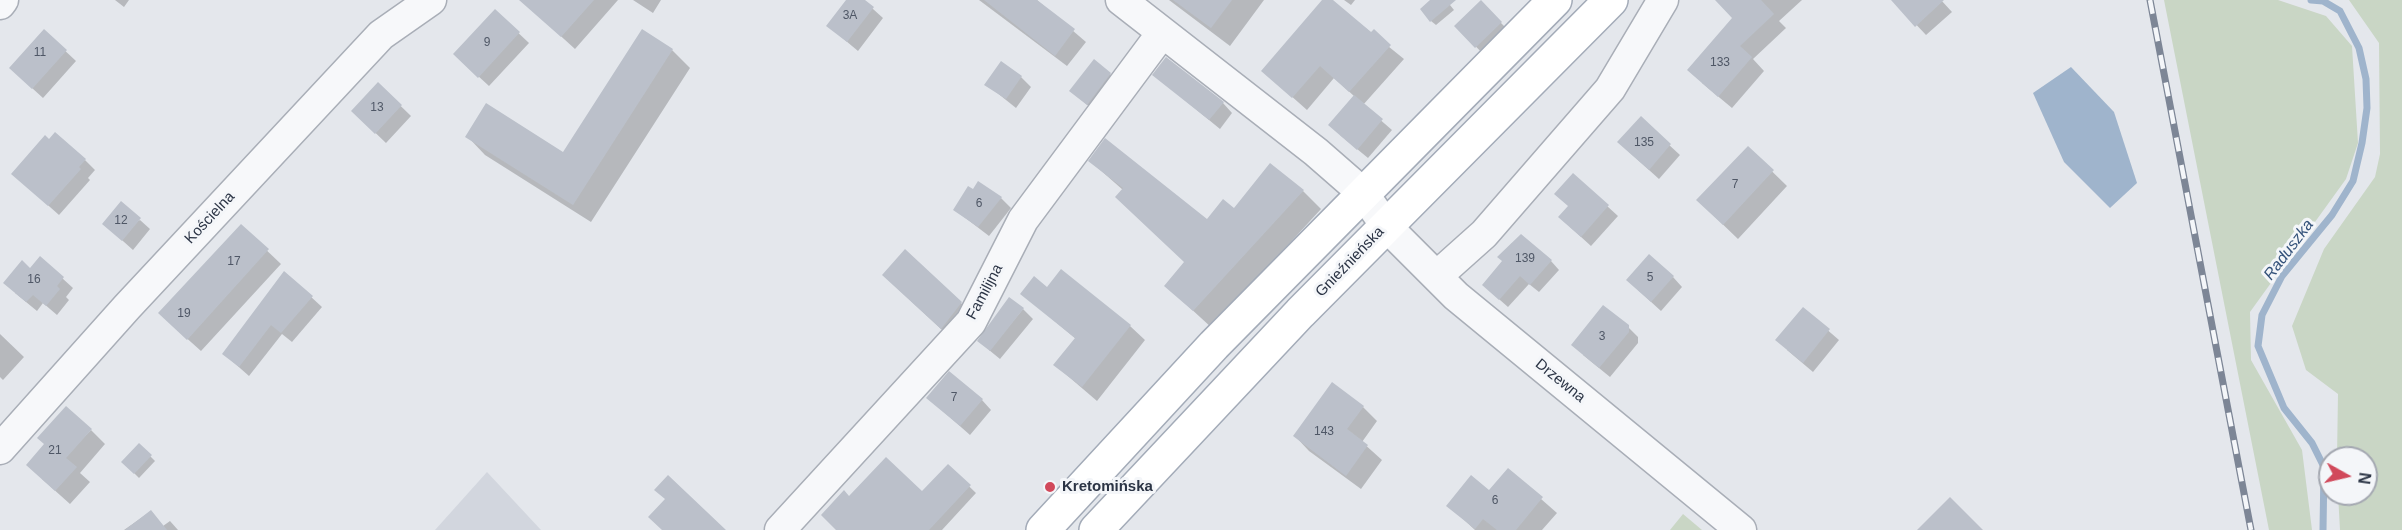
<!DOCTYPE html>
<html>
<head>
<meta charset="utf-8">
<style>
  body { margin:0 }
  #map { position:relative; width:2402px; height:530px; overflow:hidden; background:#e4e7ec; font-family:Arial,sans-serif }
  canvas { display:block }
  .north { position:absolute; left:2318px; top:446px; width:60px; height:60px; box-sizing:border-box; background:#f4f6f9; border:2px solid #a4a8b1; border-radius:50%; rotate:98deg; font-size:16px; font-weight:700; line-height:24px; text-align:center; color:#2b3445 }
  .north::after { content:''; display:block; margin:auto; width:21px; height:27px; background:#d1495b; clip-path:polygon(50% 0,100% 100%,50% 72%,0 100%) }
</style>
</head>
<body>
<div id="map">
<canvas width="2402" height="530"></canvas>
<div class="north">N</div>
</div>
<script>
const ctx = document.querySelector('canvas').getContext('2d');
ctx.lineJoin = 'round';
function fill(path, color) { ctx.fillStyle = color; ctx.fill(path, 'evenodd'); }
const toPath = rows => new Path2D(rows.map(r => 'M' + r).join(''));
function strokePath(path, color, width, dash) { ctx.strokeStyle = color; ctx.lineWidth = width; ctx.lineCap = dash ? 'butt' : 'round'; ctx.setLineDash(dash || []); ctx.stroke(path); }
function drawText(font, color, halo, rows, align = 'center') {
  ctx.font = font + ' Arial,sans-serif'; ctx.lineWidth = 6; ctx.setLineDash([]); ctx.textBaseline = 'middle'; ctx.strokeStyle = halo; ctx.fillStyle = color; for (const [text, x, y, turn = 0] of rows) {
    ctx.save(); ctx.translate(x, y); ctx.rotate((+turn || 0) * Math.PI / 180); ctx.textAlign = isNaN(turn) ? turn : align; if (halo) ctx.strokeText(text, 0, 0); ctx.fillText(text, 0, 0); ctx.restore();
  }
}
const built = toPath([
  [487,472,541,530,435,530]
]);
const green = toPath([
  [2164,0,2278,0,2326,16,2352,46,2358,143,2346,179,2250,312,2251,360,2302,450,2312,530,2269,530],
  [2349,0,2402,0,2402,530,2340,530,2338,494,2366,494,2366,458,2337,458,2338,394,2306,370,2292,326,2324,249,2375,177,2380,154,2379,43],
  [1683,514,1702,530,1670,530]
]);
const water = toPath([
  [2071,67,2114,112,2137,183,2110,208,2064,162,2033,93]
]);
const shadow = toPath([
  [115,0,129,0,124,7],
  [535,0,618,0,575,49,542,19],
  [633,0,661,0,653,13],
  [848,0,863,0,883,18,858,51,828,26],
  [979,0,1037,0,1086,42,1067,66],
  [1169,0,1264,0,1230,46],
  [1324,0,1331,0,1404,59,1363,105,1392,130,1368,158,1340,135,1354,96,1334,78,1307,110,1263,71],
  [1344,0,1355,0,1351,5],
  [1432,0,1446,0,1454,10,1436,25,1431,21],
  [1726,0,1802,0,1779,21,1786,28,1753,59,1764,71,1732,108,1702,83,1734,18],
  [1893,0,1941,0,1952,12,1926,35],
  [1481,3,1511,33,1486,57,1456,26],
  [495,11,529,43,489,86,465,64],
  [44,31,76,61,43,98,21,78],
  [672,50,690,68,591,222,485,155,467,136,564,154],
  [1110,74,1120,84,1098,114,1071,91],
  [1154,75,1223,103,1232,113,1220,129],
  [1021,77,1031,87,1016,108,986,84],
  [378,84,411,116,386,143,363,121],
  [1641,119,1680,155,1659,179,1629,152],
  [1748,148,1787,186,1738,239,1713,215],
  [85,160,95,170,88,178,90,180,59,215,23,183],
  [1090,161,1207,221,1303,191,1321,209,1212,328,1166,286,1186,262,1123,190],
  [1573,175,1618,216,1591,246,1570,227],
  [1001,198,1011,208,989,236,955,210],
  [140,220,150,229,133,250,114,233],
  [241,226,281,264,201,351,173,326],
  [1512,243,1551,261,1559,270,1539,292,1529,284,1508,307,1492,293,1504,261,1499,257],
  [40,258,73,288,66,297,69,300,57,315,43,303,37,311,15,293],
  [285,273,322,307,292,342,282,334,249,376,224,354],
  [1673,277,1682,287,1661,311,1638,290],
  [898,289,961,303,975,318,956,343],
  [1048,289,1130,326,1145,340,1097,401,1055,365,1076,339,1022,294],
  [1023,309,1033,319,1000,359,989,350],
  [1803,309,1839,340,1813,372,1787,350],
  [1628,327,1638,337,1638,343,1610,377,1583,355],
  [0,334,24,357,3,380,0,377],
  [928,398,982,400,991,410,970,435],
  [1363,407,1377,421,1362,442,1382,460,1361,489,1309,451,1295,436],
  [91,430,105,444,80,473,90,482,70,504,42,479],
  [139,445,155,461,139,478,123,462],
  [948,466,976,493,942,530,838,530,849,498,922,493],
  [1508,470,1557,513,1542,530,1475,530,1449,506,1489,492],
  [151,511,163,526,170,521,178,530,124,530]
]);
const stream = toPath([
  [2311,0,2323,1,2340,11,2359,48,2366,79,2367,108,2362,143,2353,181,2332,215,2282,276,2262,315,2258,346,2284,408,2312,443,2324,467,2323,530]
]);
const building = toPath([
  [519,0,594,0,561,37],
  [846,0,865,0,874,7,847,42,826,26],
  [984,0,1037,0,1075,29,1055,56],
  [1173,0,1232,0,1211,28],
  [1322,0,1333,0,1371,32,1374,29,1391,45,1349,92,1320,66,1292,98,1261,71],
  [1430,0,1456,0,1430,22,1420,9],
  [1481,0,1502,22,1475,48,1454,26],
  [1715,0,1761,0,1774,14,1740,46,1752,57,1718,97,1687,70,1732,18],
  [1891,0,1944,0,1915,27],
  [495,9,520,32,478,78,453,54],
  [44,29,67,50,32,89,9,68],
  [642,29,673,49,573,205,465,137,486,103,563,152],
  [1166,57,1224,102,1209,120,1152,75],
  [1094,59,1111,73,1087,105,1069,91],
  [1001,61,1022,76,1006,99,984,85],
  [378,82,402,105,375,134,351,111],
  [1354,95,1383,119,1357,150,1328,125],
  [1641,116,1671,144,1649,170,1617,142],
  [55,132,86,159,79,167,81,169,48,206,11,174,45,135,49,139],
  [1105,138,1207,219,1223,199,1234,208,1270,163,1304,190,1193,311,1164,286,1184,262,1115,197,1123,188,1088,161],
  [1748,146,1774,170,1723,225,1696,200],
  [1573,173,1609,205,1581,237,1558,217,1568,206,1554,194],
  [978,181,1002,197,978,227,953,210,968,186,973,189],
  [121,201,141,218,122,241,102,224],
  [241,224,269,249,187,340,158,313],
  [1521,234,1552,260,1530,285,1520,276,1499,300,1482,285,1502,261,1497,257],
  [905,249,962,302,941,329,882,275],
  [1649,254,1674,276,1651,302,1626,280],
  [40,256,64,277,57,286,60,289,46,306,33,295,26,302,3,283,22,260,30,268],
  [1061,269,1131,325,1082,387,1053,365,1075,338,1020,294,1034,276,1047,287],
  [284,271,313,296,281,333,271,325,239,367,222,354],
  [1009,297,1024,308,990,351,977,341],
  [1603,305,1629,325,1629,332,1599,368,1571,345],
  [1803,307,1830,329,1803,363,1775,340],
  [949,371,983,399,960,426,926,398],
  [1332,382,1364,406,1347,429,1368,445,1346,476,1293,436],
  [66,406,92,429,66,458,77,467,55,491,26,465,44,444,37,438],
  [139,443,152,455,134,474,121,462],
  [886,457,922,491,948,464,971,485,929,530,836,530,821,515,844,490,849,496],
  [1508,468,1543,497,1516,530,1497,530,1483,519,1475,529,1446,506,1471,475,1489,490],
  [668,475,726,530,662,530,648,517,665,499,654,490],
  [1950,497,1983,530,1917,530],
  [151,510,167,530,125,530]
]);
const minor = toPath([
  [1121,0,1316,152,1363,193,1386,226,1456,296,1741,530],
  [0,4,3,0],
  [1437,276,1484,234,1610,89,1663,0],
  [0,449,127,307,381,35,431,0],
  [780,530,971,322,1023,220,1162,33]
]);
const major = toPath([
  [1043,530,1214,345,1555,0],
  [1096,530,1300,313,1611,0]
]);
const rail = toPath([
  [2150,0,2251,530]
]);
const markers = [
  [1050,487,6,"#d1495b"]
];
const numberNames = [
  ["3A",850,16],
  ["9",487,43],
  ["11",40,53],
  ["133",1720,63],
  ["13",377,108],
  ["135",1644,143],
  ["7",1735,185],
  ["6",979,204],
  ["12",121,221],
  ["139",1525,259],
  ["17",234,262],
  ["5",1650,278],
  ["16",34,280],
  ["19",184,314],
  ["3",1602,337],
  ["7",954,398],
  ["143",1324,432],
  ["21",55,451],
  ["6",1495,501]
];
const streetNames = [
  ["Kościelna",210,218,-47],
  ["Gnieźnieńska",1350,262,-46],
  ["Familijna",985,292,-62],
  ["Drzewna",1560,381,39]
];
const poiNames = [
  ["Kretomińska",1062,487]
];
const waterNames = [
  ["Raduszka",2289,250,-53]
];
fill(built, '#d2d6de');
fill(green, '#c9d6c5');
fill(water, '#9fb4cc');
fill(shadow, '#0003');
strokePath(stream, '#9fb4cc', 7);
fill(building, '#bbc0ca');
strokePath(minor, '#a9aeb7', 33);
strokePath(major, '#a3abb8', 36);
strokePath(minor, '#f7f8fa', 30);
strokePath(major, '#fff', 33);
strokePath(rail, '#7d8696', 7);
strokePath(rail, '#f4f6f9', 4.5, [14]);
for (const [x, y, r, color] of markers) { const dot = new Path2D(); dot.arc(x, y, r, 0, 2 * Math.PI); ctx.fillStyle = color; ctx.fill(dot); strokePath(dot, '#f4f6f9', 2); }
drawText('12px', '#4f5766', null, numberNames);
drawText('15px', '#2b3445', '#f4f6f9', streetNames);
drawText('bold 15px', '#2b3445', '#f4f6f9', poiNames, 'left');
drawText('italic 16px', '#34527a', '#f4f6f9', waterNames);
</script>
</body>
</html>
